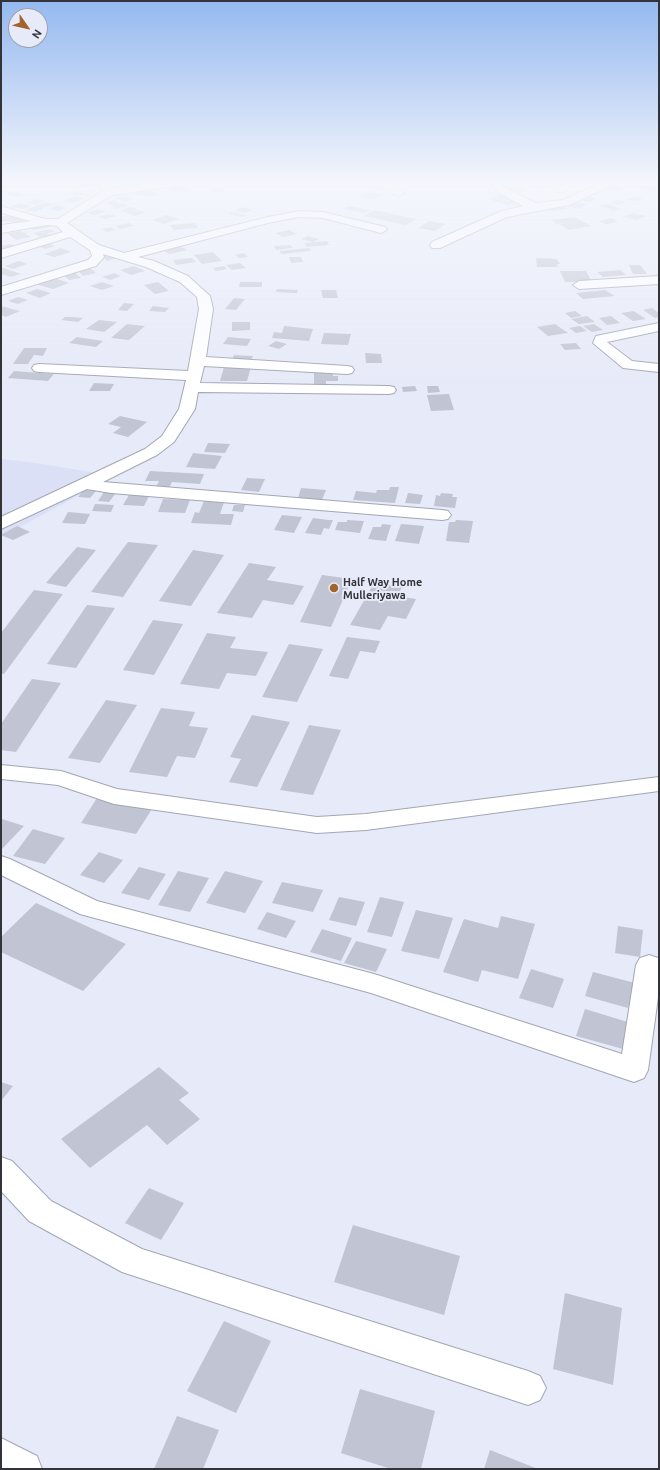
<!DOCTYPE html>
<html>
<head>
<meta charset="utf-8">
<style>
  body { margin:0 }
  #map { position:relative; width:660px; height:1470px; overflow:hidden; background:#e7eaf8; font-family:Ubuntu,sans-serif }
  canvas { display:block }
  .frame { position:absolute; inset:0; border:2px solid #33343a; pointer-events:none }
  .north { position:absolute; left:8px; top:8px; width:40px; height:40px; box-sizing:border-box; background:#e7eaf8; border:1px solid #9fa1ac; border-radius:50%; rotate:124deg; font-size:11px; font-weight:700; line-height:16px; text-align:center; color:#33343a }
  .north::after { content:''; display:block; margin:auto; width:14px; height:18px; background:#a3632c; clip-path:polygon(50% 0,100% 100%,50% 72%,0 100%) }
</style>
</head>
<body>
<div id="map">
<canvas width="660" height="1470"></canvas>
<div class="frame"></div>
<div class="north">N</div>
</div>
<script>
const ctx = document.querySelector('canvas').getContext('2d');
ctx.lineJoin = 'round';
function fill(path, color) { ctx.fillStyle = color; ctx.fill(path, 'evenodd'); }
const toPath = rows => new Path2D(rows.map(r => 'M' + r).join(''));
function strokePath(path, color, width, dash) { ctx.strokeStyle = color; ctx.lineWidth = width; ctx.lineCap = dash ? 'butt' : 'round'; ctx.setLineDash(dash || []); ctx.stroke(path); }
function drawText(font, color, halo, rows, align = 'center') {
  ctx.font = font + ' Ubuntu,sans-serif'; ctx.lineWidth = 4; ctx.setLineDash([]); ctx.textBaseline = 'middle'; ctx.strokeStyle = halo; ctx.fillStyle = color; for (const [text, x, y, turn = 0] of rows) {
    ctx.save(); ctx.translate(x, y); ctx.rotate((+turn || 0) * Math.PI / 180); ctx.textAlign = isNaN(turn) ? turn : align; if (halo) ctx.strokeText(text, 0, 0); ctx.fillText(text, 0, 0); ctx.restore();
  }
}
const built = toPath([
  [1,459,36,463,115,476,1,537]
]);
const building = toPath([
  [83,182,92,185,76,189,68,187],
  [541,182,543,184,540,185,544,187,537,188,531,183],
  [556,182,561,185,552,186,546,183],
  [643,184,658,186,654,191,636,188],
  [182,185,194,190,174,192,167,189],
  [376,185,387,188,379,190,368,187],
  [612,186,624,188,618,191,607,189],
  [217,187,226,191,218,193,208,189],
  [523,187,527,191,512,192,507,188],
  [147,190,159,194,146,197,135,193],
  [13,191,25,194,17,197,4,193],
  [74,191,92,195,88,197,70,193],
  [365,192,382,195,373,199,359,197],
  [502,195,511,199,496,202,487,198],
  [76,196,85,198,72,203,62,201],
  [126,196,134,199,124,202,116,198],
  [586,196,597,198,590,202,579,200],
  [635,196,644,198,636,201,626,199],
  [37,199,46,201,36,205,27,203],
  [113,200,128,206,115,209,107,202],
  [511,200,519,203,507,206,499,202],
  [618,200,626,202,618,205,611,203],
  [46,202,54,204,35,212,26,210],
  [576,202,588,204,579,209,567,206],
  [20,203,27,205,31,206,23,209,9,207],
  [607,204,621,209,613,211,600,206],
  [56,205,67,208,58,211,48,209],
  [349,206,364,209,371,210,364,213,343,209],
  [562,206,568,209,552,211,547,207],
  [130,207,146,212,136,216,119,211],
  [242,207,253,210,245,213,234,211],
  [98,209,106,212,94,215,86,213],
  [374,210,417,219,406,225,363,216],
  [232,212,247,215,243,217,228,214],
  [633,213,646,216,636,220,623,217],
  [108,214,116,216,106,219,99,217],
  [8,215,28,218,19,222,1,221,1,217],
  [167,215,179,219,164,224,152,220],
  [575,217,591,226,569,230,559,224,579,221,557,224,551,220],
  [612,218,618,222,606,224,599,221],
  [429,221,446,224,435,231,418,228],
  [45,223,51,227,33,230,28,226],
  [129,223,134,226,120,229,115,226],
  [195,223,198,228,174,230,170,225],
  [111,227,116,230,107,232,102,229],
  [51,229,55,232,47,233,50,235,40,237,33,233],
  [289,230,297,234,283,237,275,233],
  [21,231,31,237,16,240,7,233],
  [308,236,319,239,313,242,301,239],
  [327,241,329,245,307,247,304,243],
  [47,243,56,246,45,249,37,246],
  [11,244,17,247,4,250,1,249,1,246],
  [290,245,293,248,276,250,274,246],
  [180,246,187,250,170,254,162,250],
  [61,248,71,252,54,257,44,254],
  [309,248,311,251,282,254,279,251],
  [213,252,222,261,202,264,194,255],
  [103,253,117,258,107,261,100,254],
  [244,253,248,257,239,258,235,255],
  [289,257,301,257,303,262,291,263],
  [192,258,196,262,176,265,173,260],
  [536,258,557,259,560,264,557,264,558,267,537,267],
  [19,261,27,264,13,269,5,266],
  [240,263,246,268,232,270,226,265],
  [629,265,640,265,647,274,633,274],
  [88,266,96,273,83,276,75,268],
  [134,266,145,271,131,275,120,270],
  [224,266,227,269,216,271,213,268],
  [4,268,21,274,11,277,1,274,1,269],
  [72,270,81,278,69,280,60,272],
  [620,270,626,275,603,277,597,272],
  [560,271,586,271,592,282,565,282],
  [114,273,121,276,110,280,102,277],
  [51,277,69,283,53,289,35,284],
  [102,282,114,286,102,290,90,286],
  [158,282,169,291,155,294,144,285],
  [240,282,262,282,262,287,239,287],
  [37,289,51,293,40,298,26,293],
  [277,289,298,290,297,293,276,292],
  [321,290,336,290,338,298,323,298],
  [605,290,615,296,583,299,576,293],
  [18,297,28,300,18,304,8,301],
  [234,298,245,299,236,310,225,309],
  [124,303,134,304,127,311,118,310],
  [1,306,20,311,6,317,1,315],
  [153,306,169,308,165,312,149,311],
  [652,308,659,313,659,317,655,318,643,310],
  [575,311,582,316,571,318,565,313],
  [634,311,646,319,633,321,621,313],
  [587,316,595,322,579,324,571,319],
  [611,316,620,323,607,325,599,318],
  [65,317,72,317,83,318,78,322,61,320],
  [99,320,117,322,104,332,86,329],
  [232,322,250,322,250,330,232,331],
  [127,324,145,326,129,340,111,338],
  [555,324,568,333,548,336,537,327],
  [594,324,603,330,592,332,583,326],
  [284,326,313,329,309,341,272,338,274,332,282,333],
  [580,326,587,331,576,333,569,328],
  [324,333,351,334,348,345,321,344],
  [77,337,103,341,96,347,69,343],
  [228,337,251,339,247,346,223,344],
  [276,341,287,344,279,349,268,346],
  [576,343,581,349,565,350,560,344],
  [24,348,47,348,43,356,34,355,28,364,13,364],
  [365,353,381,354,382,363,366,363],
  [234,355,253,356,251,361,232,360],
  [224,367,251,367,247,381,220,381],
  [14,371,54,374,48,381,8,378],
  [314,371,326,371,326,374,333,374,333,376,338,376,338,381,326,381,326,385,314,385],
  [94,383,114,384,110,391,89,391],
  [415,386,417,391,403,392,402,387],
  [427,386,438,386,440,392,428,393],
  [449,394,454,410,431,411,427,395],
  [120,416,147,422,128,437,113,433,121,427,108,424],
  [208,443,230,444,225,453,204,452],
  [193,453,222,456,215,469,186,467],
  [150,471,204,474,200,484,172,482,168,490,155,489,159,481,145,481],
  [247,478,265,479,259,492,241,490],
  [390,487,399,487,395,503,353,500,356,491,376,493,377,490,389,490],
  [301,488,326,490,322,500,298,498],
  [84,490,96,491,90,498,78,497],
  [104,492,116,493,109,502,98,501],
  [408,493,423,495,420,504,405,503],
  [441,493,453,494,452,497,457,497,455,508,434,506,436,495,440,496],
  [129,495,149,496,144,506,123,505],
  [163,499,190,500,185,513,158,512],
  [204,501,224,502,220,514,234,514,231,525,191,523,195,512,199,513],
  [95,504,114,505,111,512,92,511],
  [234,505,245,505,243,512,232,511],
  [68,512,90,514,85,524,62,523],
  [282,515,302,517,294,533,274,530],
  [313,518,328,520,333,520,329,529,324,528,321,535,305,533],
  [347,520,364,521,360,533,335,530,338,522,347,522],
  [456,520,473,521,469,543,446,541,449,522,455,522],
  [382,524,391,525,386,541,368,539,373,527,381,527],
  [401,524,424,526,419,544,395,541],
  [17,526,30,532,13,540,1,535],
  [128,542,158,545,123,597,91,592],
  [77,547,96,550,66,587,46,583],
  [193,550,224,555,191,606,159,601],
  [249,563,276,567,267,580,304,586,293,605,263,600,252,618,217,613],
  [322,575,352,579,331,627,300,622],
  [374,583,402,587,397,596,416,599,406,619,388,616,380,630,350,625],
  [34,590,63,594,4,674,1,674,1,633],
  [87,605,115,608,76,668,47,664],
  [153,620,183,624,154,675,123,670],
  [207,633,236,637,230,648,268,652,256,676,227,673,219,689,180,684],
  [347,637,380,641,375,653,360,651,348,679,329,676],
  [289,644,323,649,297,702,262,697],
  [32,679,61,683,16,752,1,750,1,724],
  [106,700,137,705,100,763,68,758],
  [161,708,195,712,189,726,208,728,195,758,177,756,167,777,129,772],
  [252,715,290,722,257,787,229,782,241,759,230,757],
  [309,725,341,730,313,795,280,790],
  [97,798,152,809,136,834,81,823],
  [2,819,24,826,1,850,1,820],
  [33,829,65,838,45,864,13,856],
  [99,852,123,860,104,883,80,875],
  [139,867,166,874,149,900,121,893],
  [178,871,209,878,190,912,158,905],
  [225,871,263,881,245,913,206,903],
  [282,882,323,890,313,912,272,903],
  [339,897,365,902,356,926,329,920],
  [380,897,404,902,392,937,367,932],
  [36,903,126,944,83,991,1,952,1,937],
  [416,910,453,918,439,959,401,951],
  [267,912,296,921,286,938,257,929],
  [501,916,535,924,518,979,482,970,478,982,443,972,464,919,498,928],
  [618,926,643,930,640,957,615,953],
  [322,929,352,938,341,961,310,952],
  [356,941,387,949,376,972,344,963],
  [531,969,564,979,553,1008,519,998],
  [593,972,635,983,628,1008,585,996],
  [585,1009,631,1023,623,1049,576,1036],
  [159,1067,189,1093,179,1100,200,1119,167,1145,147,1125,90,1168,61,1139],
  [1,1082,13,1086,1,1101],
  [149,1188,184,1203,161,1240,125,1223],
  [353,1225,460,1256,444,1315,334,1282],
  [565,1293,622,1308,613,1385,553,1369],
  [224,1321,271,1341,236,1413,187,1391],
  [360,1389,435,1411,421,1469,391,1469,341,1453],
  [177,1416,219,1430,203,1469,154,1469],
  [490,1450,538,1469,484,1469]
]);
const minor = toPath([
  [91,182,107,182,112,188,158,182,189,182,184,185,112,195,67,223,99,245,124,253,268,217,299,211,323,212,385,227,387,229,385,231,381,233,323,218,299,217,268,223,138,257,154,261,188,276,210,296,213,309,206,357,347,366,352,367,354,370,352,373,347,374,204,366,200,383,389,386,394,387,396,390,394,393,389,394,198,392,195,409,174,442,157,455,103,482,442,510,448,511,451,515,448,519,442,520,111,493,87,489,1,529,1,517,145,449,162,436,179,409,186,380,39,372,34,371,32,368,34,365,39,364,188,371,199,309,197,297,180,282,146,267,103,254,104,257,96,266,1,295,1,287,88,260,92,256,90,250,70,237,1,258,1,250,63,232,57,226,47,225,1,233,1,225,31,221,1,213,1,206,45,219,58,219,103,191,99,186,91,182],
  [377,182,390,182,404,193,399,196,395,195,377,182],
  [489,182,500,182,507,189,536,203,563,200,604,182,619,182,569,205,507,217,440,248,432,248,430,245,432,242,499,212,523,206,499,193,489,182],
  [566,182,579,182,564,192,556,192,555,190,556,188,566,182],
  [659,276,659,284,579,289,573,285,579,281,659,276],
  [659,323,659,331,607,342,632,361,659,364,659,372,623,368,593,343,596,336,659,323],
  [1,765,61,771,117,789,317,817,366,814,659,777,659,791,366,830,317,833,114,804,58,785,1,779,1,765],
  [1,856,10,859,97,901,374,974,622,1054,636,965,640,958,649,955,658,958,659,990,648,1070,644,1078,634,1082,371,993,80,914,1,875,1,856],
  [1,1157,12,1161,51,1201,142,1249,528,1371,540,1376,546,1388,540,1400,528,1405,122,1272,29,1221,1,1191,1,1157],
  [1,1438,37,1456,42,1469,1,1469,1,1438]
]);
const markers = [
  [334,588,5,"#a3632c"]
];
const poiNames = [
  ["Half Way Home",343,582],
  ["Mulleriyawa",343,595]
];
fill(built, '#dce0f6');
fill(building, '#c1c4d2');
strokePath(minor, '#a3a6b3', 2);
fill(minor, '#fff');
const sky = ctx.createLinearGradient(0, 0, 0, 388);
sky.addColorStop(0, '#94b9f0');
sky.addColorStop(0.47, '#f4f6fc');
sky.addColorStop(1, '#f4f6fc00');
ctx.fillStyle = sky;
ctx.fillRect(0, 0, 660, 388);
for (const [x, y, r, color] of markers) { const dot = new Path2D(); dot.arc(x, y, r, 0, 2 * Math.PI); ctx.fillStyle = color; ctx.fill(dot); strokePath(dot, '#e7eaf8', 1.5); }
drawText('bold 11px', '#33343a', '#e7eaf8', poiNames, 'left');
</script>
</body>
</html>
